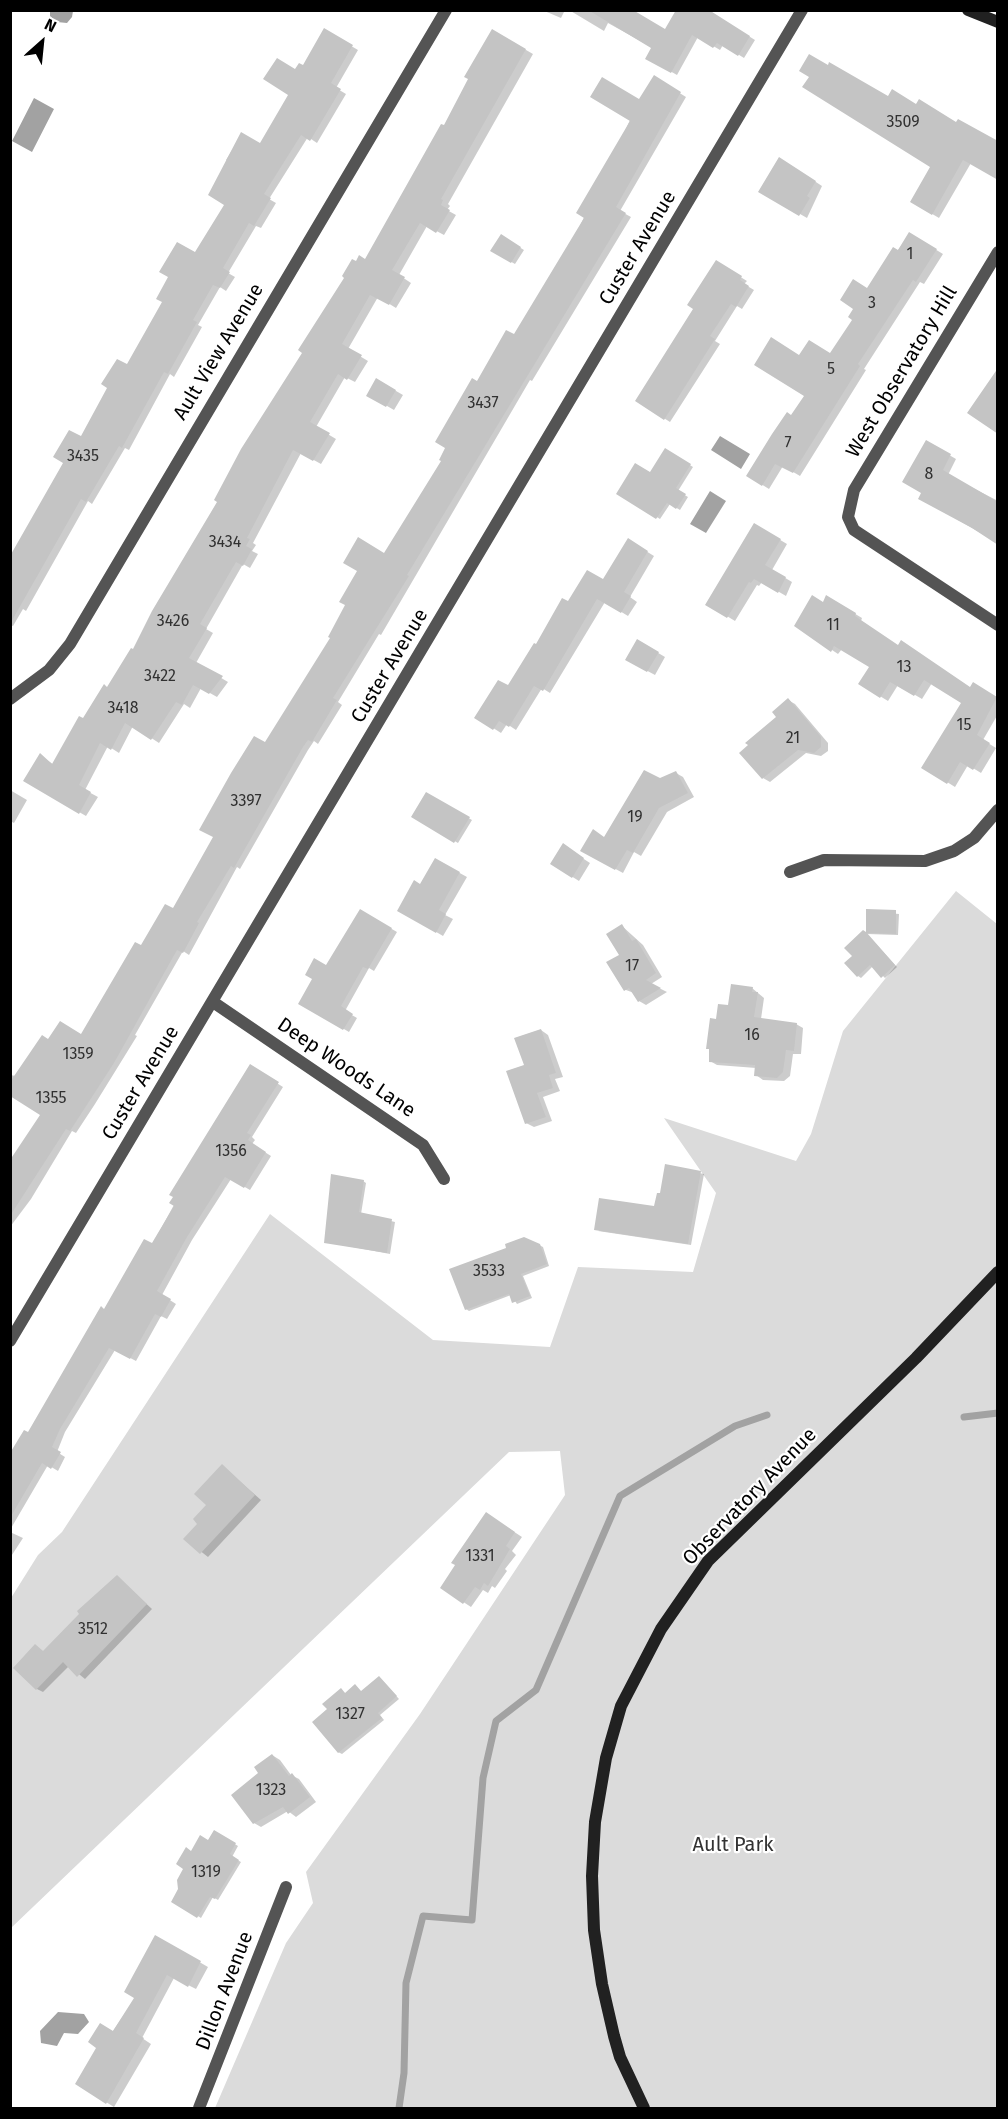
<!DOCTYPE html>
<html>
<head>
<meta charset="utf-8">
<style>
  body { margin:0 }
  #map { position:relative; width:1008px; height:2119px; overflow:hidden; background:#fff; font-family:"Fira Sans",sans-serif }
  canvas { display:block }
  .frame { position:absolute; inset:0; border:12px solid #000; pointer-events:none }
  .north { position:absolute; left:12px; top:12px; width:60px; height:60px; -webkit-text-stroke:4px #fff; paint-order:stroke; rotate:27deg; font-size:16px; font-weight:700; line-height:24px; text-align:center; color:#000 }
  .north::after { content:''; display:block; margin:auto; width:21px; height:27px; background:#000; clip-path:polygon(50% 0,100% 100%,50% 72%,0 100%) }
</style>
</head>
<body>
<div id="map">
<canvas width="1008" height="2119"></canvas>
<div class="frame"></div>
<div class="north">N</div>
</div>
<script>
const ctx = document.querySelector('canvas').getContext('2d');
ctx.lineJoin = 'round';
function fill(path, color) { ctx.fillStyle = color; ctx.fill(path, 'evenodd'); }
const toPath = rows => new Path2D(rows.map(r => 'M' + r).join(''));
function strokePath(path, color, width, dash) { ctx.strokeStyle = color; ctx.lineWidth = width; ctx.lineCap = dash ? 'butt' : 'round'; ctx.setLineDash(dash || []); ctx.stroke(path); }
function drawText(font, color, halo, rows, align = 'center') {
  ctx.font = font + ' "Fira Sans",sans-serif'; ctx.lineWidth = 4.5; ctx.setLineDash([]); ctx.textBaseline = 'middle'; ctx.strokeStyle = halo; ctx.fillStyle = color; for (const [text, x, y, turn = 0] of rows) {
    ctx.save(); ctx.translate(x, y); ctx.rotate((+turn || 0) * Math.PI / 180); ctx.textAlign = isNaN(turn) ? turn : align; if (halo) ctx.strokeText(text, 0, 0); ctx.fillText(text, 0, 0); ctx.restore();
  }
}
const green = toPath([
  [956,891,997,924,997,2108,215,2108,286,1943,313,1903,306,1872,420,1714,565,1495,560,1451,509,1452,11,1928,11,1598,38,1555,62,1532,270,1214,433,1340,550,1347,578,1267,693,1272,716,1193,664,1118,796,1161,811,1134,843,1031]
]);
const water = toPath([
  [50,11,73,11,72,17,67,23,57,22,50,16],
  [34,98,54,109,32,152,12,141],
  [720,436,750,454,741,469,711,450],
  [710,491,726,501,706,533,690,524],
  [58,2012,84,2014,89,2022,78,2034,64,2033,57,2046,41,2043,40,2031]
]);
const shadow = toPath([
  [542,10,565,10,561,18],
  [569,10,630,10,665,31,707,10,755,40,744,58,723,45,720,50,698,37,677,75,647,58,653,48,608,23,604,31],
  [324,30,358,50,336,88,346,94,317,143,308,137,269,199,276,203,261,228,256,226,228,273,235,277,226,291,220,287,198,325,202,327,174,377,170,374,129,450,125,448,92,504,88,501,26,611,23,609,13,626,10,625,10,558,226,204,229,162,226,160,242,134,261,145,290,94,296,71,303,67],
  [493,31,533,54,448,204,450,206,447,210,456,215,444,235,427,226,399,275,411,283,396,308,378,297,348,349,368,361,355,382,345,377,316,427,336,439,321,464,301,453,253,543,256,545,252,551,258,554,250,568,243,564,206,629,213,633,196,663,228,682,217,697,201,688,190,708,184,704,159,743,133,726,119,753,108,746,85,790,98,797,86,816,25,781,40,755,54,765,133,651,445,127],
  [654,77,686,97,620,211,631,217,532,381,530,380,381,635,379,634,338,702,342,705,318,744,314,741,308,750,240,869,237,867,189,955,183,951,135,1035,137,1036,95,1104,76,1133,72,1131,31,1199,10,1227,10,1163,42,1114,10,1094,10,1075,16,1076,49,1040,81,1036,142,947,173,910,266,744,443,461,477,383,514,336,570,247,639,101],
  [889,98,917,106,957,124,971,163,939,218,912,202,932,167],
  [787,163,822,186,807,218,760,191],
  [910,234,943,254,924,284,920,282,864,369,866,370,800,476,783,466,769,489,748,476,807,395,800,356,836,358,868,290],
  [501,236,524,250,515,264,492,251],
  [716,262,747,281,744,284,754,290,742,309,737,306,715,341,720,344,670,422,637,401,695,308],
  [377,380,403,395,394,410,368,395],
  [927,442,956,459,948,475,998,501,998,543,920,498,923,492],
  [666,450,693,467,678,491,688,497,680,510,670,504,660,519,618,493,650,474],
  [755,525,787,544,772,570,792,582,786,596,762,582,759,586,757,585,735,621,707,604],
  [628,540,654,556,630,597,637,602,628,616,605,602,550,693,542,688,516,730,507,724,501,733,476,717,513,691,537,646,568,603,604,581],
  [827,597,862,618,861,621,898,647,971,689,974,684,998,699,998,714,983,740,996,748,981,773,968,765,955,787,923,767,963,702,932,683,922,699,898,685,888,701,860,684,871,666,842,649,838,654,832,650,823,603],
  [638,641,665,657,655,675,627,660],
  [788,700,795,704,828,743,828,751,821,756,806,753,770,782,763,778,778,717],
  [676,773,683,777,694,797,667,812,641,856,634,852,623,873,582,851,605,838,660,780],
  [10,790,27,800,14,823,10,821],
  [427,794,472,820,458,843,413,817],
  [570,850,590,863,579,881,552,864],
  [436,860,467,877,445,915,453,919,443,936,399,910,421,886],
  [361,911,397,932,374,971,369,968,345,1011,357,1018,349,1032,300,1003,327,967],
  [867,911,899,914,898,935,867,934,897,967,885,978,873,966,861,978,858,976,854,956,867,934],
  [622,926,643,945,662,977,651,984,667,992,646,1005,639,1001,634,993,626,990,608,962,621,956],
  [752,988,764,998,761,1019,796,1024,803,1028,801,1054,793,1054,790,1076,784,1081,763,1080,756,1075,756,1068,717,1065,710,1061,717,1021],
  [541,1030,548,1035,563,1077,555,1079,560,1091,543,1097,552,1121,534,1127,526,1123,526,1066],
  [250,1066,283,1087,252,1137,255,1140,252,1144,271,1156,250,1190,231,1179,192,1240,162,1295,176,1304,167,1319,161,1316,136,1361,115,1350,65,1432,57,1452,65,1457,58,1471,48,1465,10,1530,10,1463,105,1311,152,1245],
  [666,1166,704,1174,691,1245,598,1231,656,1207,661,1195],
  [363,1181,366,1183,361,1214,395,1222,390,1254,326,1242],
  [539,1245,543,1247,549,1266,523,1276,532,1298,517,1304,511,1295,469,1311,466,1309],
  [222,1466,261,1500,208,1557,185,1539,199,1524],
  [493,1518,522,1537,512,1551,516,1555,505,1569,507,1571,495,1588,492,1586,488,1593,483,1590,471,1607,442,1588],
  [10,1532,23,1538,10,1558],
  [117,1577,152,1609,85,1679,69,1666,43,1692,37,1689,35,1646,44,1652],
  [379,1677,399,1699,380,1715,384,1720,342,1754,338,1752,329,1710,341,1690,346,1694,362,1692],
  [272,1755,280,1760,291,1775,299,1779,316,1802,296,1817,288,1811,261,1827,254,1823,260,1773],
  [215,1832,238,1846,232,1857,241,1862,218,1900,213,1897,201,1918,173,1901,180,1890,192,1853,208,1842],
  [156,1937,208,1967,196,1989,174,1978,142,2038,151,2044,114,2107,77,2084,136,1997]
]);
const stream = toPath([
  [964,1417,998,1413],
  [399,2108,404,2073,406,1983,423,1916,472,1920,483,1778,496,1721,536,1690,620,1496,735,1426,767,1415]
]);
const building = toPath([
  [588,10,633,10,665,29,676,10,709,10,750,36,738,56,717,43,713,48,692,35,671,73,645,59,651,48],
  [324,28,353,45,331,83,341,89,310,141,301,135,264,194,271,198,254,226,249,223,223,268,230,272,220,288,213,285,193,320,197,322,168,374,164,372,122,448,119,446,86,502,81,499,10,624,10,556,63,463,53,457,69,430,81,436,107,388,101,384,117,359,127,364,162,302,156,299,168,277,159,272,177,242,195,252,224,205,208,195,241,132,260,143,288,95,263,79,277,58,295,69,299,63,303,65],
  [492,29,526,49,441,199,443,200,441,205,450,210,436,233,420,223,392,270,405,277,389,305,370,295,342,344,362,355,347,380,338,374,310,422,330,433,313,461,293,450,247,538,250,539,246,546,252,549,243,566,236,562,200,624,207,628,189,658,223,676,209,694,193,685,182,705,176,702,151,740,125,723,111,750,100,743,79,785,91,792,79,814,23,781,40,753,52,764,79,716,83,718,104,684,107,687,131,648,133,649,152,611,217,502,214,500,241,449,302,353,298,350,344,278,342,276,352,259,356,261,359,255,365,259,441,124,444,125,468,79,464,77],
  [809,54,828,65,829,62,888,96,892,89,916,104,919,99,956,122,958,119,998,141,998,180,963,160,932,215,910,202,930,167,802,87,809,77,799,71],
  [654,75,681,92,616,207,626,213,407,575,409,576,333,698,337,700,312,742,308,740,303,747,234,868,231,866,197,922,199,923,183,953,177,950,114,1063,70,1131,66,1129,10,1216,10,1160,40,1115,10,1096,10,1082,42,1035,48,1039,60,1021,81,1034,135,942,141,945,165,904,173,908,213,837,199,830,231,773,254,736,265,742,330,638,328,637,345,605,339,602,357,571,343,563,358,537,384,553,441,461,439,460,445,448,435,442,472,378,477,381,506,330,514,334,584,218,576,213,630,121,590,97,602,77,639,99],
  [779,157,816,181,807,196,810,198,799,216,758,192],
  [909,232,937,249,916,282,913,280,858,364,860,366,793,473,775,464,762,486,746,476,772,434,787,412,791,415,804,396,754,365,771,337,799,355,809,340,830,353,852,320,848,317,853,309,840,300,853,279,867,288,893,247,898,250],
  [501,234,521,247,511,263,490,251],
  [716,260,742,276,740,280,749,286,736,307,731,304,710,336,715,339,664,420,635,401,693,309,687,305],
  [998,368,998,434,967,413],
  [376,378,396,390,386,407,366,396],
  [926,440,951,454,943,470,998,502,998,545,972,528,918,499,921,493,902,482],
  [665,448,691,464,676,488,686,494,676,509,667,503,656,519,616,494,635,463,650,472],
  [754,523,781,539,765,565,786,577,778,593,754,579,751,583,749,582,727,618,705,605],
  [628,538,648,551,624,592,631,596,621,613,597,599,543,691,534,686,509,727,499,721,493,730,474,718,498,680,508,685,534,643,536,644,562,598,568,601,587,570,603,579],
  [812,595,823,602,826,595,856,613,855,616,898,645,901,640,970,687,973,682,997,697,977,735,990,743,973,770,960,762,947,784,921,768,961,703,924,680,914,696,890,682,880,698,858,684,869,667,834,646,831,652,794,626],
  [637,639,659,652,647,672,625,660],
  [788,698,821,737,821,747,814,753,798,750,762,779,739,753,748,745,745,743,776,717,772,712],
  [644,770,660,778,676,771,688,793,659,808,633,853,627,850,615,870,580,851,593,829,604,837],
  [426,792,470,817,454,843,411,817],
  [563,843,584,858,572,878,550,864],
  [435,858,460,872,439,910,446,914,436,933,397,911,414,880,420,884],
  [360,909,392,928,368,969,363,967,341,1006,353,1014,343,1030,298,1004,312,979,305,975,314,958,326,965],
  [866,909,896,910,896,934,867,933,895,965,881,978,870,965,857,977,844,963,852,956,844,948,863,930,866,932],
  [622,924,632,941,636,939,656,973,646,980,661,988,638,1002,629,988,624,991,606,962,619,955,606,934],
  [731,984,753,987,752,992,758,992,754,1017,797,1023,794,1051,786,1050,783,1072,777,1078,754,1076,755,1065,709,1062,709,1049,706,1049,710,1018,716,1019,718,1004,728,1005],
  [541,1029,556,1073,549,1075,553,1088,537,1093,546,1117,525,1124,506,1071,524,1065,514,1038],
  [250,1064,279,1082,247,1133,251,1135,248,1140,266,1152,244,1188,225,1177,187,1237,157,1291,171,1299,161,1317,155,1314,130,1359,109,1348,60,1429,52,1447,61,1452,51,1469,42,1463,10,1518,10,1453,24,1430,28,1432,101,1306,104,1309,144,1239,152,1243,174,1206,169,1203,173,1197,169,1195],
  [665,1164,701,1171,688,1244,594,1230,599,1198,654,1206,657,1193,660,1193],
  [331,1174,364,1180,359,1212,392,1219,387,1253,324,1243],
  [524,1237,540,1244,547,1264,521,1274,530,1296,512,1303,509,1294,465,1310,449,1269,506,1248,505,1244],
  [222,1464,255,1495,200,1554,183,1539,197,1524,193,1519,206,1505,194,1494],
  [486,1512,515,1532,506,1546,510,1549,488,1586,484,1583,480,1590,475,1587,463,1604,440,1588,455,1565,451,1563],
  [117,1575,147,1604,77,1677,63,1662,36,1690,13,1668,35,1644,43,1651,79,1614,77,1611],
  [379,1676,397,1696,378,1713,382,1718,338,1753,312,1722,327,1709,322,1704,341,1688,345,1693,355,1684,361,1691],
  [272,1754,289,1776,292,1773,310,1797,288,1814,283,1807,253,1824,231,1795,258,1773,254,1767],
  [214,1830,236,1843,230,1854,239,1860,215,1899,210,1897,197,1918,171,1902,178,1889,177,1880,183,1869,176,1864,186,1847,191,1851,200,1835,208,1840],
  [155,1935,201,1961,188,1987,167,1975,136,2033,144,2038,106,2104,75,2084,96,2048,88,2042,100,2023,113,2031,134,1998,124,1992]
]);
const street = toPath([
  [998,252,854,490,848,517,854,530,998,625],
  [10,699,49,670,70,644,446,10],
  [790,872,824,860,925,861,954,851,974,838,998,810],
  [213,1002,423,1145,444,1179],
  [10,1341,802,10],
  [199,2108,286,1887]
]);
const secondary = toPath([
  [968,10,998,22],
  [644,2108,620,2057,614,2036,602,1984,594,1930,592,1876,595,1822,606,1758,621,1706,661,1629,708,1561,916,1358,998,1272]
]);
const numberNames = [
  ["3509",903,123],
  ["1",910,255],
  ["3",872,304],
  ["5",831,370],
  ["3437",483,404],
  ["7",788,444],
  ["3435",83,457],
  ["8",929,475],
  ["3434",225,543],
  ["3426",173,622],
  ["11",833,626],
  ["13",904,668],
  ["3422",160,677],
  ["3418",123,709],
  ["15",964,726],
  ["21",793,739],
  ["3397",246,802],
  ["19",635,818],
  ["17",632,967],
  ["16",752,1036],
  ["1359",78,1055],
  ["1355",51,1099],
  ["1356",231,1152],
  ["3533",489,1272],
  ["1331",480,1557],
  ["3512",93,1630],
  ["1327",350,1715],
  ["1323",271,1791],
  ["1319",206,1873]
];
const streetNames = [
  ["Custer Avenue",638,248,-59],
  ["Ault View Avenue",219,352,-59],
  ["West Observatory Hill",902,372,-59],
  ["Custer Avenue",390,666,-59],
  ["Deep Woods Lane",346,1068,34],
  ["Custer Avenue",141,1083,-59],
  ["Observatory Avenue",750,1497,-46],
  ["Dillon Avenue",225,1991,-69]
];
const parkNames = [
  ["Ault Park",733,1845]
];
fill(green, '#dbdbdb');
fill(water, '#a2a2a2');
fill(shadow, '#0003');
strokePath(stream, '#a2a2a2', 7);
fill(building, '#c4c4c4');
strokePath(street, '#545454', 12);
strokePath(secondary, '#212121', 12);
drawText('16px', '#313131', null, numberNames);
drawText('20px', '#000', '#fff', streetNames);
drawText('20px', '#323232', '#fff', parkNames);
</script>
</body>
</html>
